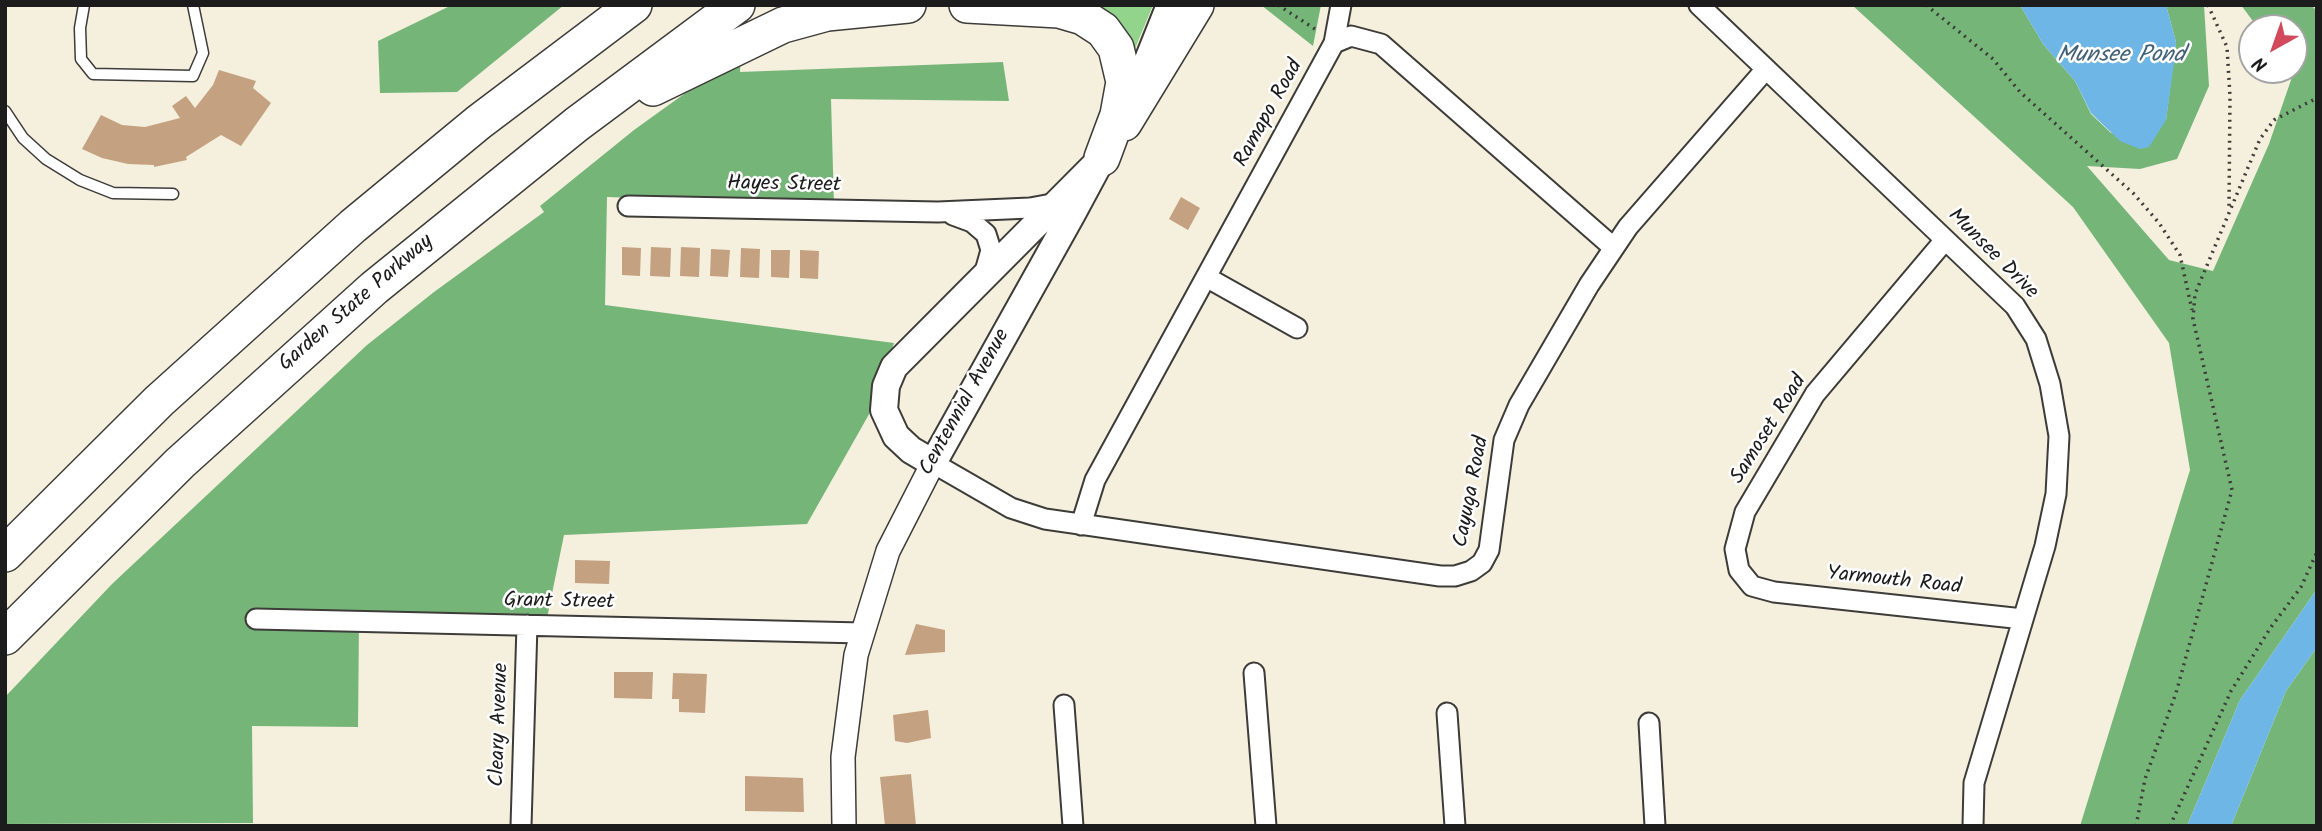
<!DOCTYPE html>
<html>
<head>
<meta charset="utf-8">
<style>
  body { margin:0 }
  #map { position:relative; width:2322px; height:831px; overflow:hidden; background:#f5efde; font-family:Kalam,sans-serif }
  canvas { display:block }
  .frame { position:absolute; inset:0; border:7px solid #1c1c1c; pointer-events:none }
  .north { position:absolute; left:2238px; top:14px; width:70px; height:70px; box-sizing:border-box; background:#fff; border:2px solid #a4a4a4; border-radius:50%; rotate:220deg; font-size:19px; font-weight:700; line-height:28px; text-align:center; color:#1c1c1c }
  .north::after { content:''; display:block; margin:auto; width:24px; height:32px; background:#d1495b; clip-path:polygon(50% 0,100% 100%,50% 72%,0 100%) }
</style>
</head>
<body>
<div id="map">
<canvas width="2322" height="831"></canvas>
<div class="frame"></div>
<div class="north">N</div>
</div>
<script>
const ctx = document.querySelector('canvas').getContext('2d');
ctx.lineJoin = 'round';
function fill(path, color) { ctx.fillStyle = color; ctx.fill(path, 'evenodd'); }
const toPath = rows => new Path2D(rows.map(r => 'M' + r).join(''));
function strokePath(path, color, width, dash) { ctx.strokeStyle = color; ctx.lineWidth = width; ctx.lineCap = dash ? 'butt' : 'round'; ctx.setLineDash(dash || []); ctx.stroke(path); }
function drawText(font, color, halo, rows, align = 'center') {
  ctx.font = font + ' Kalam,sans-serif'; ctx.lineWidth = 5; ctx.setLineDash([]); ctx.textBaseline = 'middle'; ctx.strokeStyle = halo; ctx.fillStyle = color; for (const [text, x, y, turn = 0] of rows) {
    ctx.save(); ctx.translate(x, y); ctx.rotate((+turn || 0) * Math.PI / 180); ctx.textAlign = isNaN(turn) ? turn : align; if (halo) ctx.strokeText(text, 0, 0); ctx.fillText(text, 0, 0); ctx.restore();
  }
}
const green = toPath([
  [1104,5,1153,5,1132,56,1099,8]
]);
const forest = toPath([
  [452,5,564,5,457,92,380,93,378,41],
  [1261,5,1321,5,1313,46],
  [1852,5,2020,5,2043,44,2075,81,2091,114,2111,133,2166,120,2176,42,2166,5,2204,5,2209,86,2177,159,2140,169,2087,166,2169,260,2213,271,2269,144,2292,77,2288,70,2294,70,2294,28,2258,28,2241,5,2311,5,2317,11,2317,589,2240,700,2187,826,2080,826,2190,470,2169,343,2073,207],
  [741,53,740,72,1003,62,1009,101,831,99,834,205,607,197,605,305,894,343,872,409,807,524,564,535,546,623,359,621,358,727,252,726,253,823,5,824,5,697,112,584,367,345,434,292,544,212,540,206,634,130],
  [2317,647,2317,826,2231,826,2286,691]
]);
const water = toPath([
  [2020,5,2166,5,2176,42,2175,56,2166,120,2149,147,2140,149,2120,141,2091,113,2075,81,2043,44],
  [2317,589,2317,647,2286,691,2231,826,2187,826,2240,700]
]);
const building = toPath([
  [219,70,256,81,253,88,271,103,241,146,221,135,186,157,187,160,154,167,154,165,128,164,102,158,82,149,101,115,122,125,145,127,180,118,172,106,186,96,195,108,213,85],
  [1181,197,1200,208,1188,230,1169,219],
  [622,247,641,248,640,276,622,275],
  [651,247,671,248,670,277,650,276],
  [681,247,700,248,699,277,680,276],
  [741,248,760,249,759,278,740,277],
  [711,249,730,250,728,277,710,276],
  [771,250,790,250,789,278,771,277],
  [800,250,819,251,818,279,800,278],
  [575,560,610,561,609,584,575,583],
  [916,624,945,630,945,652,905,655],
  [614,672,653,672,652,699,614,698],
  [673,673,707,674,705,713,679,712,679,699,672,699],
  [928,710,931,738,907,743,895,741,893,715],
  [911,774,916,826,885,826,880,777],
  [745,776,803,778,804,812,745,811]
]);
const path = toPath([
  [1278,5,1318,31],
  [1926,5,1993,59,2020,92,2134,194,2159,223,2180,255,2192,310],
  [2208,5,2227,47,2230,96,2229,207],
  [2136,826,2145,779,2176,693,2232,490,2193,319,2195,294,2260,139,2274,120,2317,98],
  [2170,826,2231,691,2271,627,2301,587,2317,552]
]);
const service = toPath([
  [84,5,80,28,81,59,93,74,193,76,203,53,193,5],
  [5,111,23,138,46,159,80,180,113,193,173,194]
]);
const minor = toPath([
  [1699,5,2015,306,2036,339,2050,384,2059,436,2056,494,2045,546,1974,783,1973,826],
  [1334,43,1351,36,1381,44,1614,248],
  [628,206,938,212,1030,208,1057,203],
  [953,215,972,222,986,234,991,250,984,275],
  [1945,240,1815,394,1745,512,1735,549,1739,570,1752,586,1774,592,2023,619],
  [1206,277,1297,328],
  [933,463,1011,508,1045,519,1440,576,1455,576,1471,571,1482,563,1489,550,1504,440,1519,405,1589,285,1628,227,1766,69],
  [1081,525,1095,480,1334,43,1341,5],
  [256,619,862,633],
  [1254,673,1266,826],
  [1064,705,1073,826],
  [1447,713,1455,826],
  [1649,723,1655,826],
  [521,826,527,625]
]);
const tertiary = toPath([
  [844,826,843,757,856,655,888,551,933,463]
]);
const secondary = toPath([
  [1146,65,1170,5],
  [1102,158,894,367,886,386,884,410,896,436,911,450,933,463,1072,214,1102,158,1111,141]
]);
const motorway = toPath([
  [967,5,1059,10,1083,17,1103,30,1116,48,1124,82,1118,115,1102,158],
  [653,88,783,25,827,13,908,5],
  [1124,123,1196,5],
  [5,554,159,401,353,226,479,122,634,5],
  [5,637,180,463,374,288,577,124,737,5]
]);
const streetNames = [
  ["Ramapo Road",1270,114,-61],
  ["Hayes Street",784,186,1],
  ["Munsee Drive",1992,255,45],
  ["Garden State Parkway",357,304,-41],
  ["Centennial Avenue",966,403,-61],
  ["Samoset Road",1770,430,-58],
  ["Cayuga Road",1473,492,-79],
  ["Yarmouth Road",1894,582,6],
  ["Grant Street",559,603,1],
  ["Cleary Avenue",501,725,-88]
];
const waterNames = [
  ["Munsee Pond",2121,57]
];
fill(green, '#92d48c');
fill(forest, '#75b678');
fill(water, '#6eb6e6');
fill(building, '#c4a181');
strokePath(service, '#3d3c39', 13);
strokePath(minor, '#3d3c39', 23);
strokePath(tertiary, '#3d3c39', 26);
strokePath(secondary, '#3d3c39', 30);
strokePath(motorway, '#3d3c39', 38);
strokePath(path, '#3d3c39', 3.5, [2, 5]);
strokePath(service, '#fff', 10);
strokePath(minor, '#fff', 19);
strokePath(tertiary, '#fff', 23);
strokePath(secondary, '#fff', 26);
strokePath(motorway, '#fff', 35);
drawText('21px', '#1c1c1c', '#fff', streetNames);
drawText('italic 23px', '#416177', '#fff', waterNames);
</script>
</body>
</html>
